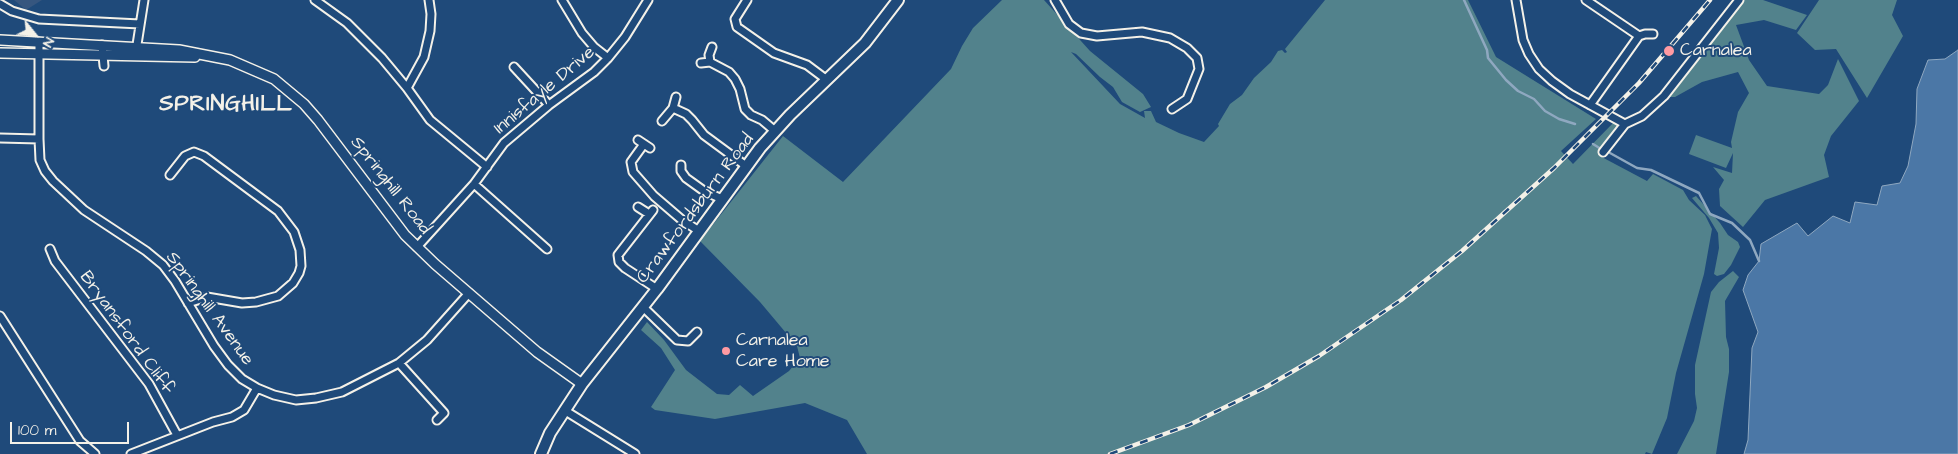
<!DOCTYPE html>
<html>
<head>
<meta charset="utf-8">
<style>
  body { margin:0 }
  #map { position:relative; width:1958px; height:454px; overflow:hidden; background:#1f4a7a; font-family:"Architects Daughter",sans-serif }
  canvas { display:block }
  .north { position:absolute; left:10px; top:10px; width:50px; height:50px; -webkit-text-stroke:4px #1f4a7a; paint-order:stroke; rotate:119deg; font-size:14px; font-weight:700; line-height:20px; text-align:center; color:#f4f1e8 }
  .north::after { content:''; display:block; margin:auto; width:18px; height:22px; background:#f4f1e8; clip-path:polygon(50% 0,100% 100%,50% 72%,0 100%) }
  .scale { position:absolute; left:10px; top:422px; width:119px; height:22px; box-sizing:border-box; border:2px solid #f4f1e8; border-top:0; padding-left:6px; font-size:15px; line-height:18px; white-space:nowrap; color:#f4f1e8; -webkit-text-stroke:4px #1f4a7a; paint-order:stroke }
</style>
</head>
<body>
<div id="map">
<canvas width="1958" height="454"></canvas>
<div class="north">N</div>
<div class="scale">100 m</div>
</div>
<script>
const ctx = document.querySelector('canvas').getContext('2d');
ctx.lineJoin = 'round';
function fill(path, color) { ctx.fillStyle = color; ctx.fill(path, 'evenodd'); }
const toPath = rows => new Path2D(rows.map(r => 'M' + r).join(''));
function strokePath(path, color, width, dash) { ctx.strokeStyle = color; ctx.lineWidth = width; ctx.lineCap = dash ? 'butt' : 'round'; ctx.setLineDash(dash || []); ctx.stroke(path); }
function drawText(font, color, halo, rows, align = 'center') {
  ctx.font = font + ' "Architects Daughter",sans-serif'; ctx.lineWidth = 4; ctx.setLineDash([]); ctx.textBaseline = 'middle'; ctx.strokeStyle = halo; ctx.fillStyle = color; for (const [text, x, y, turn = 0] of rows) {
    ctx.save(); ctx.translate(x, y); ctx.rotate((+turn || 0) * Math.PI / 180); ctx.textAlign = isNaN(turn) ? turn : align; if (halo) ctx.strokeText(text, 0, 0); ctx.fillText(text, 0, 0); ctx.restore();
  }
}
const built = toPath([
  [14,0,42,0,26,10]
]);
const green = toPath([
  [1002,0,1044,0,1090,51,1143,94,1151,107,1140,112,1122,102,1113,87,1100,77,1076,54,1071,52,1120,104,1145,118,1144,111,1151,111,1156,122,1179,133,1204,142,1219,126,1218,124,1230,104,1242,95,1254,78,1271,62,1278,51,1282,50,1285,53,1287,52,1285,49,1325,0,1468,0,1496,57,1596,119,1561,151,1573,164,1614,122,1619,125,1605,142,1598,155,1647,181,1653,174,1683,190,1689,200,1705,215,1712,229,1704,274,1676,373,1667,418,1652,454,1646,452,1645,454,867,454,847,420,805,403,715,419,655,410,651,407,675,370,661,348,641,330,647,322,664,340,686,370,717,394,729,395,740,385,753,396,789,371,800,358,797,346,760,302,700,241,783,136,843,182,951,69,962,46,973,28],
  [1743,0,1763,0,1807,15,1796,30,1764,20,1736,25,1749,60,1767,86,1819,94,1828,85,1838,59,1859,101,1831,136,1824,155,1829,177,1765,200,1743,227,1720,206,1719,189,1724,180,1713,167,1732,173,1733,153,1726,168,1689,154,1696,135,1732,148,1731,142,1738,112,1749,93,1738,72,1702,82,1675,97,1669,97,1738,4],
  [1819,0,1897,0,1892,15,1903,36,1867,98,1836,49,1815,50,1797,33],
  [1696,196,1720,223,1728,235,1738,242,1740,247,1731,265,1724,274,1717,276,1714,274,1719,248,1718,233,1709,218,1692,198],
  [1733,271,1739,277,1725,301,1726,337,1729,349,1729,372,1716,454,1677,454,1694,421,1697,408,1695,394,1695,365,1711,292,1719,282]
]);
const water = toPath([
  [1958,50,1958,454,1744,454,1748,440,1752,348,1758,332,1743,290,1748,275,1759,261,1761,244,1797,223,1808,236,1833,216,1850,223,1855,202,1877,205,1882,186,1900,183,1908,166,1916,124,1917,89,1928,60,1945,59,1958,50]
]);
const stream = toPath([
  [1464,0,1487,50,1488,58,1506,80,1518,91,1534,99,1545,111,1559,119,1575,124],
  [1593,144,1601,149],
  [1610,153,1637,168,1651,170,1699,193,1710,214,1732,223,1750,240,1759,261]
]);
const minor = toPath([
  [315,0,347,23,382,58,407,88,430,120,487,167],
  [562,0,582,33,594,47,608,58],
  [747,0,735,19,737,27,774,53,807,65,827,80],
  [1055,0,1069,24,1081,33,1097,36,1142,32,1170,38,1187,48,1197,58,1199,69,1187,99,1172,109],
  [1516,0,1523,40,1529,54,1539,69,1552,81,1570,94,1625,124],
  [1586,0,1639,36],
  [0,4,12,11,39,19,140,24],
  [39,42,39,139,40,160,45,171,53,181,84,210,146,251,163,265,175,281,214,346,228,365,242,379,257,388,274,395,296,400,316,398,342,392,399,363,427,340,469,293],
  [102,45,104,66],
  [712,47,709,55,710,62,729,72,735,79,740,89,745,109,751,115,762,120,775,131],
  [136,51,144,0],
  [701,63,710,62],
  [514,67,549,105],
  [407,88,424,57,430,31,431,14,429,0],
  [1590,105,1639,36,1645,34,1653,34],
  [673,108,686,114,692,120,704,135,746,166],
  [662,121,673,108,676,97],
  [0,138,39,139],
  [638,140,650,148],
  [644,144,631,162,633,172,654,196,682,220,699,231],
  [1603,152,1625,124,1642,116,1664,96,1739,0],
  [681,165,681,171,686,178,704,191,722,199],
  [170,175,185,156,194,152,204,156,278,211,294,232,300,250,301,266,299,273,293,283,278,296,256,302,242,303,207,297,188,303],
  [474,184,547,249],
  [638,207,649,214],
  [653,210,618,255,619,262,625,268,657,289],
  [417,247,474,184,504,143,549,105,594,72,608,58,625,37,648,0],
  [50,249,55,261,149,384,177,435],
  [643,307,677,340,688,341,697,332],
  [0,316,80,441,95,454],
  [399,363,444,413,437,420],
  [564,410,635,454],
  [131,454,213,422,232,417,244,410,257,388]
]);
const tertiary = toPath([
  [0,40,179,50,230,60,274,79,304,104,318,120,405,235,435,264,537,352,582,384],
  [0,53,195,57]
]);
const secondary = toPath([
  [541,454,550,433,582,384,657,289,760,148,790,115,865,43,898,0]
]);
const rail = toPath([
  [1110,454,1189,425,1266,387,1319,356,1401,300,1462,251,1554,168,1639,83,1710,0]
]);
const markers = [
  [1669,51,6,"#ff9aa2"],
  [726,351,5,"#ff9aa2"]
];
const poiNames = [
  ["Carnalea",1680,51],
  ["Carnalea",736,341],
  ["Care Home",736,362]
];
const streetNames = [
  ["Innisfayle Drive",545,91,-40],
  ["Springhill Road",390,186,52],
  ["Crawfordsburn Road",696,209,-53],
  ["Springhill Avenue",209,309,54],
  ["Bryansford Cliff",126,333,54]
];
const districtNames = [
  ["SPRINGHILL",226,105]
];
fill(built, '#36567f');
fill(green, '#52828c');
fill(water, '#4b77a6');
strokePath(water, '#8fa8c0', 1);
strokePath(stream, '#8fa8c0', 2.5);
strokePath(minor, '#f4f1e8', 11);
strokePath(tertiary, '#f4f1e8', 12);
strokePath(secondary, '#f4f1e8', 14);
strokePath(minor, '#1f4a7a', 7);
strokePath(tertiary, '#1f4a7a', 9);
strokePath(secondary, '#1f4a7a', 10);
strokePath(rail, '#f4f1e8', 4.5);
strokePath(rail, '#1f4a7a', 2.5, [8]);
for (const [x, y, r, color] of markers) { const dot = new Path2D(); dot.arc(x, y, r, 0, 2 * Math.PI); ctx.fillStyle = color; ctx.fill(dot); strokePath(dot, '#1f4a7a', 2); }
drawText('18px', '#f4f1e8', '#1f4a7a', poiNames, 'left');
drawText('18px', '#f4f1e8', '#1f4a7a', streetNames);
ctx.letterSpacing = '1px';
drawText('bold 22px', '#f4f1e8', '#1f4a7a', districtNames);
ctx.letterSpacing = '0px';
</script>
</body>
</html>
